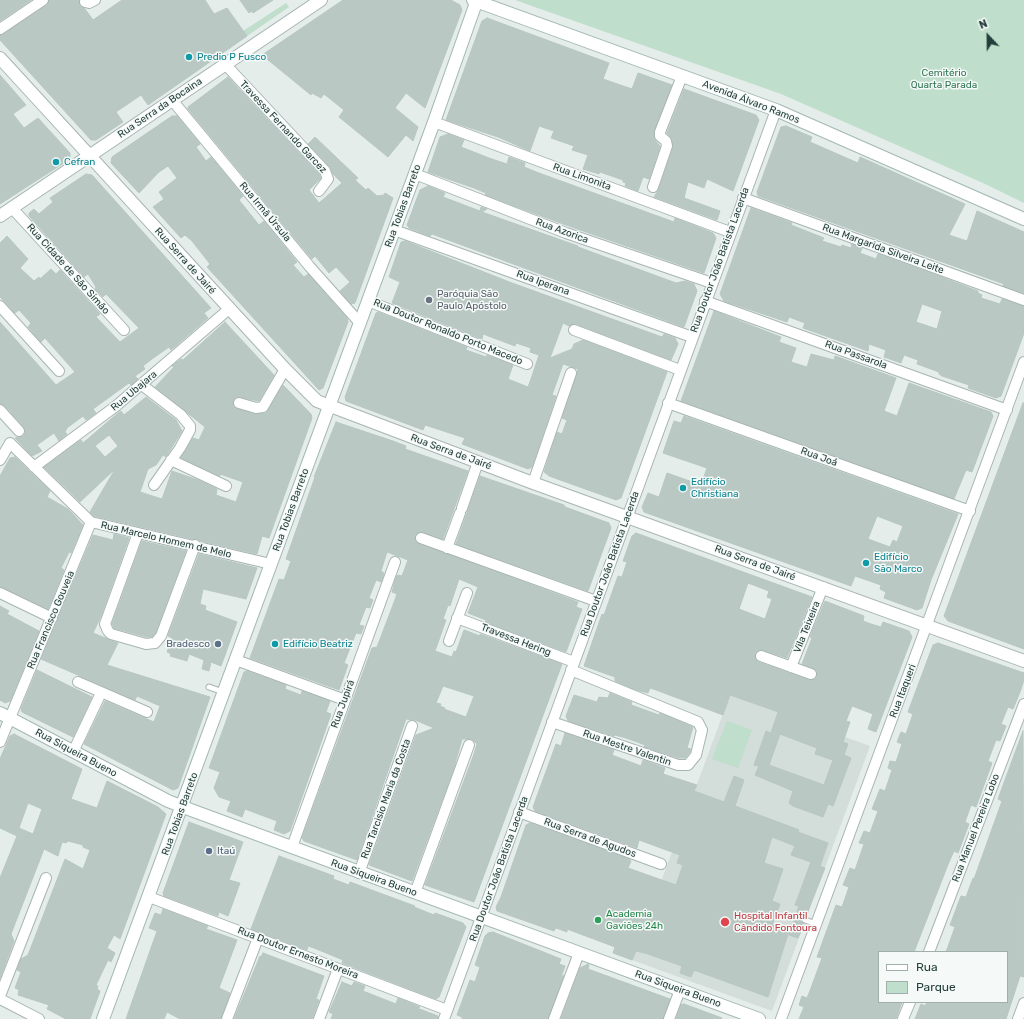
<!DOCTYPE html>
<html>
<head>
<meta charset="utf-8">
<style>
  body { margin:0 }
  #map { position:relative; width:1024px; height:1019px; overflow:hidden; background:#e5edeb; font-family:Rubik,sans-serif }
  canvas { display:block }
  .legend { position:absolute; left:878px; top:951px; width:130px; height:52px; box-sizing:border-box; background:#f5faf8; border:1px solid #a1afac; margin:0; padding:5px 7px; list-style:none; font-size:12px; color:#243f3b }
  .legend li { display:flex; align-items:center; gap:8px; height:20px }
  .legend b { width:20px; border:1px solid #a1afac }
  .north { position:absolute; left:968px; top:16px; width:40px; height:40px; -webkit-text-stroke:3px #f5faf8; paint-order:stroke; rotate:338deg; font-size:11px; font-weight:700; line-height:16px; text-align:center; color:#243f3b }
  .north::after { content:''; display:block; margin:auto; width:14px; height:18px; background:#243f3b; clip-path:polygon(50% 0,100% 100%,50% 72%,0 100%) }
</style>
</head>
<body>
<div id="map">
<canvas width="1024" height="1019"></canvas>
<ul class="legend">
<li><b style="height:5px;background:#fff"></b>Rua</li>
<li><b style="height:11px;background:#bfdecb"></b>Parque</li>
</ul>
<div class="north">N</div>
</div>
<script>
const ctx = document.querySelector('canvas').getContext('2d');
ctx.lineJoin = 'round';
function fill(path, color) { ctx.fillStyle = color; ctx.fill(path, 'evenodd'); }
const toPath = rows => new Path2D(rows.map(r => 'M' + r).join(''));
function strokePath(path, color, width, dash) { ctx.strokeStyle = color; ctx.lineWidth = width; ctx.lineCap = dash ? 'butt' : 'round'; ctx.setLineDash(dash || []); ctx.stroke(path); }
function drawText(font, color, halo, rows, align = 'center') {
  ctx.font = font + ' Rubik,sans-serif'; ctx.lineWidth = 3; ctx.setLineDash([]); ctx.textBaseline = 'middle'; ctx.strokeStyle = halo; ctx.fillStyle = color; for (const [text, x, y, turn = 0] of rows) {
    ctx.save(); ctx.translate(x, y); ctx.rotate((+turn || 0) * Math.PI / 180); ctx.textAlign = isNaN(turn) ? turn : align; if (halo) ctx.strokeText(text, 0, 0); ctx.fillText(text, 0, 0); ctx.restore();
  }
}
const built = toPath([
  [730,695,870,746,772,1011,632,960]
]);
const green = toPath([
  [515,0,1024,0,1024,203,983,183,781,94],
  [286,3,289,7,247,36,243,31],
  [727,721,752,730,738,768,712,759]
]);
const building = toPath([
  [0,0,31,0,0,21,0,0],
  [49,0,79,0,80,6,85,9,93,20,122,0,205,0,214,14,227,8,247,36,148,105,141,95,116,112,123,122,96,140,91,140,0,40,0,35,47,5,49,0],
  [240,0,273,0,253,13,252,11,249,13,240,0],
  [343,0,451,0,460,5,462,10,425,108,406,93,395,108,418,127,413,141,406,135,388,157,339,117,344,110,324,94,321,98,312,93,311,95,262,55,343,0],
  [487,18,609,63,603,79,632,89,638,73,672,85,654,132,654,139,660,146,649,179,643,177,638,191,625,186,626,183,623,182,623,180,600,172,599,174,583,169,588,155,572,150,574,146,551,138,554,131,539,126,530,151,498,137,446,120,482,21,487,18],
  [0,75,26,105,13,114,24,128,38,118,70,153,70,159,0,204,0,75],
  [228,77,319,174,321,178,309,190,319,203,342,183,333,174,330,167,308,144,315,137,358,178,355,180,366,190,368,188,377,196,384,195,385,193,393,198,355,303,351,304,340,291,350,282,336,267,329,273,315,256,312,259,188,109,188,107,228,77],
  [684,89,756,115,759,120,733,191,707,179,704,188,688,182,684,198,720,211,717,220,654,197,659,189,673,148,672,139,667,133,684,89],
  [172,116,177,116,200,144,196,147,206,161,211,157,243,196,239,200,259,225,264,221,297,262,293,265,304,277,308,274,347,318,348,322,323,388,319,390,207,267,210,264,192,241,185,235,181,238,153,207,164,199,159,192,177,178,168,166,159,172,139,193,111,163,112,157,172,116],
  [786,126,812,137,810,142,858,163,860,157,965,204,949,235,967,241,977,211,1024,232,1024,293,1003,286,1004,284,758,196,757,192,781,127,786,126],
  [448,134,464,140,461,147,489,158,507,164,509,157,525,163,524,167,539,173,674,222,675,218,713,233,716,238,704,273,563,224,485,195,486,193,474,188,428,172,440,137,448,134],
  [86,174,92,175,211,308,204,313,208,318,171,350,169,347,152,359,143,366,145,369,135,376,138,379,131,385,129,383,93,409,96,413,86,420,83,416,67,428,65,432,67,434,59,441,54,433,37,445,42,451,32,456,15,438,24,436,25,433,24,427,5,406,0,404,0,322,56,385,75,372,45,338,41,342,28,327,31,323,19,310,15,313,0,297,0,243,7,236,28,259,20,268,34,281,39,277,40,279,51,269,56,274,60,270,100,314,96,317,120,342,139,328,106,294,103,297,95,289,96,287,88,274,84,277,29,216,29,213,34,209,39,214,53,202,50,198,86,174],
  [428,186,445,193,443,197,480,211,481,207,487,209,482,212,578,246,578,247,676,283,685,281,694,284,697,291,684,327,432,234,430,236,409,228,407,225,420,190,428,186],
  [751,208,792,223,791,225,824,238,822,241,841,247,842,245,851,248,852,244,862,248,860,253,876,259,878,254,936,275,978,291,978,293,982,295,981,298,1000,304,1002,299,1024,306,1024,333,1001,396,996,398,968,388,969,385,942,376,939,374,939,372,917,364,918,360,904,355,901,363,884,357,886,350,869,344,868,351,803,328,805,323,789,317,787,322,724,301,720,294,751,208],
  [922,304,942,311,937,329,916,322,922,304],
  [405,241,512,283,662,337,664,334,675,338,678,344,671,360,576,324,569,326,563,323,550,358,572,349,574,344,583,340,667,372,621,498,616,500,549,476,544,472,557,432,562,434,567,420,562,418,578,369,563,364,552,395,556,396,532,467,528,469,462,444,465,438,425,425,423,430,346,401,345,397,376,313,378,312,467,347,466,350,486,357,487,355,513,365,508,379,528,387,531,379,539,355,530,352,531,348,516,343,515,346,483,334,482,339,392,303,400,282,389,277,401,242,405,241],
  [714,311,781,337,779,342,796,348,791,362,807,367,811,354,834,360,835,356,896,378,884,411,897,416,909,383,991,412,993,416,972,472,966,470,954,499,681,401,714,311],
  [225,322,274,375,259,401,237,397,233,402,234,407,254,414,266,413,283,385,311,414,312,418,269,538,262,536,257,554,94,516,90,512,115,469,80,502,44,467,81,440,83,443,118,413,121,411,124,415,146,397,176,420,182,431,167,455,166,457,163,455,156,465,148,469,140,492,162,499,172,471,198,480,217,489,216,495,236,502,243,482,220,474,220,476,181,458,193,438,199,440,205,427,155,387,174,367,172,366,181,359,183,360,225,322],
  [109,435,118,446,105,457,95,446,109,435],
  [1023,403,1024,403,1024,649,948,621,944,616,1023,403],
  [684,416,958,514,931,580,922,608,917,610,884,598,886,592,880,589,881,585,855,576,851,586,644,512,642,507,648,493,659,497,667,473,701,485,707,468,663,453,674,421,681,423,684,416],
  [877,516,903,526,897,542,893,540,890,547,868,539,877,516],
  [336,422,393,441,406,446,405,449,468,471,443,539,420,532,415,535,416,542,578,602,576,607,582,609,566,652,485,622,486,620,468,613,478,587,471,584,459,579,450,606,448,605,443,619,446,620,435,651,452,657,454,651,456,652,464,630,480,636,480,634,562,664,474,902,425,885,474,754,477,744,472,739,462,739,454,768,412,881,369,865,416,735,434,728,415,720,406,719,357,860,304,841,302,838,372,648,377,647,393,605,397,594,392,592,396,577,398,575,402,576,408,560,387,552,381,571,384,573,381,582,376,580,369,598,373,600,370,608,366,607,359,625,364,626,361,634,356,633,344,663,348,665,339,690,250,658,279,579,284,580,291,561,286,559,315,477,314,477,336,422],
  [443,686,474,696,466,717,444,709,445,708,440,706,441,704,436,703,443,686],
  [15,457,50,491,47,497,68,509,83,525,71,553,69,552,61,568,64,570,48,609,0,587,0,476,10,458,15,457],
  [480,476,564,505,565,507,609,523,611,528,588,591,456,544,480,476],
  [636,533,812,597,787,658,763,650,757,651,755,654,756,660,758,662,789,673,809,680,815,679,817,677,816,670,802,664,812,638,810,637,825,601,864,616,863,621,871,624,881,627,883,622,909,631,912,637,876,732,868,729,873,714,852,706,846,721,850,722,843,742,848,744,844,755,851,758,833,806,828,804,823,817,793,806,789,803,793,791,755,775,759,766,754,765,766,731,771,733,778,712,730,695,723,715,656,690,650,688,648,693,636,690,615,681,615,677,584,666,602,614,604,615,618,576,622,577,627,562,623,561,632,536,636,533],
  [748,583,769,591,767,597,772,599,765,619,739,609,748,583],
  [780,734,817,748,815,754,833,760,824,785,769,765,780,734],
  [114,534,129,538,101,616,93,633,118,643,107,665,210,697,178,788,173,790,84,744,105,701,154,722,160,706,137,696,135,700,41,659,93,535,113,540,114,534],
  [142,541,186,551,156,632,152,637,147,637,114,628,112,624,142,541],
  [199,554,257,568,246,599,203,589,200,604,206,606,205,610,237,622,221,666,211,662,209,671,202,669,204,660,189,654,187,661,170,656,171,654,167,652,172,638,168,636,199,554],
  [0,606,9,611,7,614,39,631,10,701,5,703,0,700,0,606],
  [938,643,1024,673,1024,680,1020,692,1013,709,1008,707,1001,724,1006,726,1000,741,996,740,988,761,992,763,976,807,971,805,965,822,969,824,958,853,954,851,949,862,914,952,879,952,879,1002,902,1002,896,1019,799,1019,804,1007,799,1005,802,996,807,998,811,988,822,958,817,957,836,905,842,907,849,887,843,885,850,868,855,870,864,844,859,843,864,831,870,833,878,811,872,809,880,789,885,791,892,770,888,768,890,761,896,762,902,744,897,742,901,732,906,734,913,714,908,712,933,645,938,643],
  [37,670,92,697,73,737,22,712,21,709,37,670],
  [247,671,286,685,285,689,301,695,302,691,330,701,326,712,331,714,290,831,284,834,274,830,277,821,245,809,242,817,227,811,231,801,219,797,214,788,220,772,209,768,244,672,247,671],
  [610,693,632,702,631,705,659,715,660,713,693,727,687,748,691,749,690,752,685,758,679,758,644,747,645,745,626,738,615,735,614,736,568,721,566,716,574,695,597,702,599,697,608,698,610,693],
  [1023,731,1024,977,1020,976,1006,1019,915,1019,921,1004,925,1006,927,1002,1007,1002,1007,952,946,952,955,927,950,925,961,896,966,897,973,878,974,879,1002,801,998,799,1023,731],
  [565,733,614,750,612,755,641,766,643,760,665,768,663,774,697,785,694,791,724,802,734,776,744,780,735,806,799,830,798,832,828,843,820,866,825,868,806,916,801,918,804,924,798,938,789,935,799,906,795,905,811,862,791,855,795,846,772,837,764,863,783,869,772,901,780,904,772,925,789,931,768,997,694,970,691,977,680,973,682,966,645,953,636,951,632,960,613,953,615,947,567,929,567,932,556,928,554,931,497,911,496,907,501,897,524,831,526,825,530,823,629,859,631,861,628,868,676,885,683,865,677,863,680,855,639,840,637,848,535,811,533,807,556,744,561,746,565,733],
  [14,734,82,769,71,799,97,808,107,781,158,807,166,814,120,939,114,935,107,948,115,953,111,962,108,960,96,985,98,986,97,989,100,991,90,1019,66,1019,47,1009,49,1005,18,995,19,990,15,988,21,972,17,970,21,959,28,955,65,859,83,869,90,850,83,847,83,845,68,841,66,843,62,842,58,856,44,849,11,934,14,941,0,978,0,878,17,836,0,828,0,759,10,736,14,734],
  [28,803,42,809,33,834,19,828,28,803],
  [189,822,243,842,229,880,240,883,228,916,219,912,218,916,164,896,163,893,189,822],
  [279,856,334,876,333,879,349,885,350,882,415,906,414,907,434,915,435,913,463,923,466,927,439,997,436,999,342,963,343,960,314,948,308,946,307,950,251,929,279,856],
  [163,909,208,926,206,929,237,940,219,988,230,993,221,1019,180,1019,167,1012,164,1019,126,1019,157,931,149,928,155,913,161,915,163,909],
  [493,932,561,959,559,964,565,966,561,977,564,975,548,1019,462,1019,462,1017,457,1015,470,980,475,982,480,967,475,965,485,936,488,933,493,932],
  [263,953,324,976,316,999,319,1000,312,1019,234,1019,260,956,261,957,263,953],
  [588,964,589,965,588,969,670,999,663,1019,561,1019,580,968,588,964],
  [342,982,352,986,354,982,365,986,363,991,396,1004,398,998,420,1007,417,1008,438,1016,438,1019,331,1019,333,1014,329,1012,342,982],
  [684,1004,722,1018,721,1019,676,1019,681,1005,684,1004]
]);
const service = toPath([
  [209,687,223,692],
  [805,920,816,924]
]);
const minor = toPath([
  [85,2,89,3,95,0],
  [0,29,43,0],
  [225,64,325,171,328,179,319,191],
  [172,100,310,267,359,322],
  [434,122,730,232],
  [415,174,566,233,712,283],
  [653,187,667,146,666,141,660,136,660,132,682,76],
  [743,198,1024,300],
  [12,208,124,330],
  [394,230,692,337],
  [368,301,527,364],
  [705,301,1007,410],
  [0,306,59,371],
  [574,330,680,370],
  [142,385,181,415,190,426,190,430,180,448,154,485],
  [239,403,256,408,263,407,285,369],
  [668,403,970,511],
  [0,410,19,431],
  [0,460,10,443,91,522,271,564],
  [171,460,226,486],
  [34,467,116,406,229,309],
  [533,483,571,373],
  [462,508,478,462],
  [138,533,105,624,108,631,111,634,146,644,155,643,161,636,195,545],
  [421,538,596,601],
  [447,548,460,513],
  [0,593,52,618],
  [457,618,574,662],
  [449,641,467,593],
  [761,656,811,674],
  [236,660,345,700],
  [791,667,823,587],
  [78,682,147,712],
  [552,722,678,765,688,765,696,755,702,730,698,722,571,670],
  [0,742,91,522],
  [73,752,101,693],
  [519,812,661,864],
  [292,847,395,562],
  [359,873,412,726],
  [415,893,469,745],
  [149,897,447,1010],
  [929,952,1024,704],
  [0,996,46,878],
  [0,999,39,1019],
  [227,1019,258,938],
  [319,1019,338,969],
  [444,1019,776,110],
  [554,1019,579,953],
  [669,1019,680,990],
  [781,1019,1024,362],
  [903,1019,910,1002],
  [1018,1019,1024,1003]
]);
const tertiary = toPath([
  [0,58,285,369,317,401,533,483,1024,661],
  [0,216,321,0]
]);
const secondary = toPath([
  [473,0,776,110,1024,219],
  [0,713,168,801,191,810,759,1019],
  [103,1019,434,122,477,0]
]);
const markers = [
  [189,57,4,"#0f9aa8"],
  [56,162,4,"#0f9aa8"],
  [429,300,4,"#6b7280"],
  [683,488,4,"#0f9aa8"],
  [866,563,4,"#0f9aa8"],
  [218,644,4,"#5c6f8a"],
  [275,644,4,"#0f9aa8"],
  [209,851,4,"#5c6f8a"],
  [598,920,4,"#2e9e5b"],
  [725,922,5,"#e0444e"]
];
const cultureNames = [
  ["Predio P Fusco",197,57],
  ["Cefran",64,162],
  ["Edifício",691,482],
  ["Christiana",691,494],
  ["Edifício",874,557],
  ["São Marco",874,569],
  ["Edifício Beatriz",283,644]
];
const parkNames = [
  ["Cemitério",944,73],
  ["Quarta Parada",944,85]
];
const streetNames = [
  ["Avenida Álvaro Ramos",751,102,21],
  ["Rua Serra da Bocaina",160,108,-34],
  ["Travessa Fernando Garcez",283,127,47],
  ["Rua Limonita",582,177,20],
  ["Rua Tobias Barreto",403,206,-70],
  ["Rua Irmã Úrsula",265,212,50],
  ["Rua Azorica",562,231,20],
  ["Rua Margarida Silveira Leite",883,249,20],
  ["Rua Doutor João Batista Lacerda",720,260,-70],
  ["Rua Serra de Jairé",185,261,48],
  ["Rua Cidade de São Simão",68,269,48],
  ["Rua Iperana",543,283,20],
  ["Rua Doutor Ronaldo Porto Macedo",448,332,22],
  ["Rua Passarola",856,355,20],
  ["Rua Ubajara",134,391,-40],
  ["Rua Serra de Jairé",451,452,20],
  ["Rua Joá",819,457,20],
  ["Rua Tobias Barreto",291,510,-70],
  ["Rua Marcelo Homem de Melo",166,540,13],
  ["Rua Serra de Jairé",755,563,20],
  ["Rua Doutor João Batista Lacerda",610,564,-70],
  ["Rua Francisco Gouveia",51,620,-67],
  ["Vila Teixeira",807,627,-68],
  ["Travessa Hering",516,640,21],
  ["Rua Itaqueri",903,691,-69],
  ["Rua Jupirá",343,704,-70],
  ["Rua Mestre Valentin",627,748,19],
  ["Rua Siqueira Bueno",76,753,28],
  ["Rua Tarcisio Maria da Costa",386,799,-70],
  ["Rua Tobias Barreto",180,814,-70],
  ["Rua Manuel Pereira Lobo",976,828,-69],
  ["Rua Serra de Agudos",590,838,20],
  ["Rua Doutor João Batista Lacerda",499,869,-70],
  ["Rua Siqueira Bueno",374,878,20],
  ["Rua Doutor Ernesto Moreira",298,953,21],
  ["Rua Siqueira Bueno",678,989,20]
];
const worshipNames = [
  ["Paróquia São",437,294],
  ["Paulo Apóstolo",437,306]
];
const serviceNames = [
  ["Bradesco",210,644],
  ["Itaú",217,851,"left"]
];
const leisureNames = [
  ["Academia",606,914],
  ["Gaviões 24h",606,926]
];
const healthNames = [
  ["Hospital Infantil",734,916],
  ["Cândido Fontoura",734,928]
];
fill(built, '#d3ddda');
fill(green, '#bfdecb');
fill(building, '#bac8c4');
strokePath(building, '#b7c7c2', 1);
strokePath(service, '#a7b5b3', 7);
strokePath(minor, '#a7b5b3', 12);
strokePath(tertiary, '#a7b5b3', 14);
strokePath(secondary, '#a3b9b4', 14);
strokePath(service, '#fff', 5);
strokePath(minor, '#fff', 10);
strokePath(tertiary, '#fff', 12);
strokePath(secondary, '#fff', 12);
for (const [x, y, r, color] of markers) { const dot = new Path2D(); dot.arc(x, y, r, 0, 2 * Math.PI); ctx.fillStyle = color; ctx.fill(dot); strokePath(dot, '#f5faf8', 1.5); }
drawText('10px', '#0d838f', '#f5faf8', cultureNames, 'left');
drawText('10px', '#307553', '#f5faf8', parkNames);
drawText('10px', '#243f3b', '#f5faf8', streetNames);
drawText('10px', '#5b616d', '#f5faf8', worshipNames, 'left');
drawText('10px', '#4e5e75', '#f5faf8', serviceNames, 'right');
drawText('10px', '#27864d', '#f5faf8', leisureNames, 'left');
drawText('10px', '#be3a42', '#f5faf8', healthNames, 'left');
</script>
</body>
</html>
